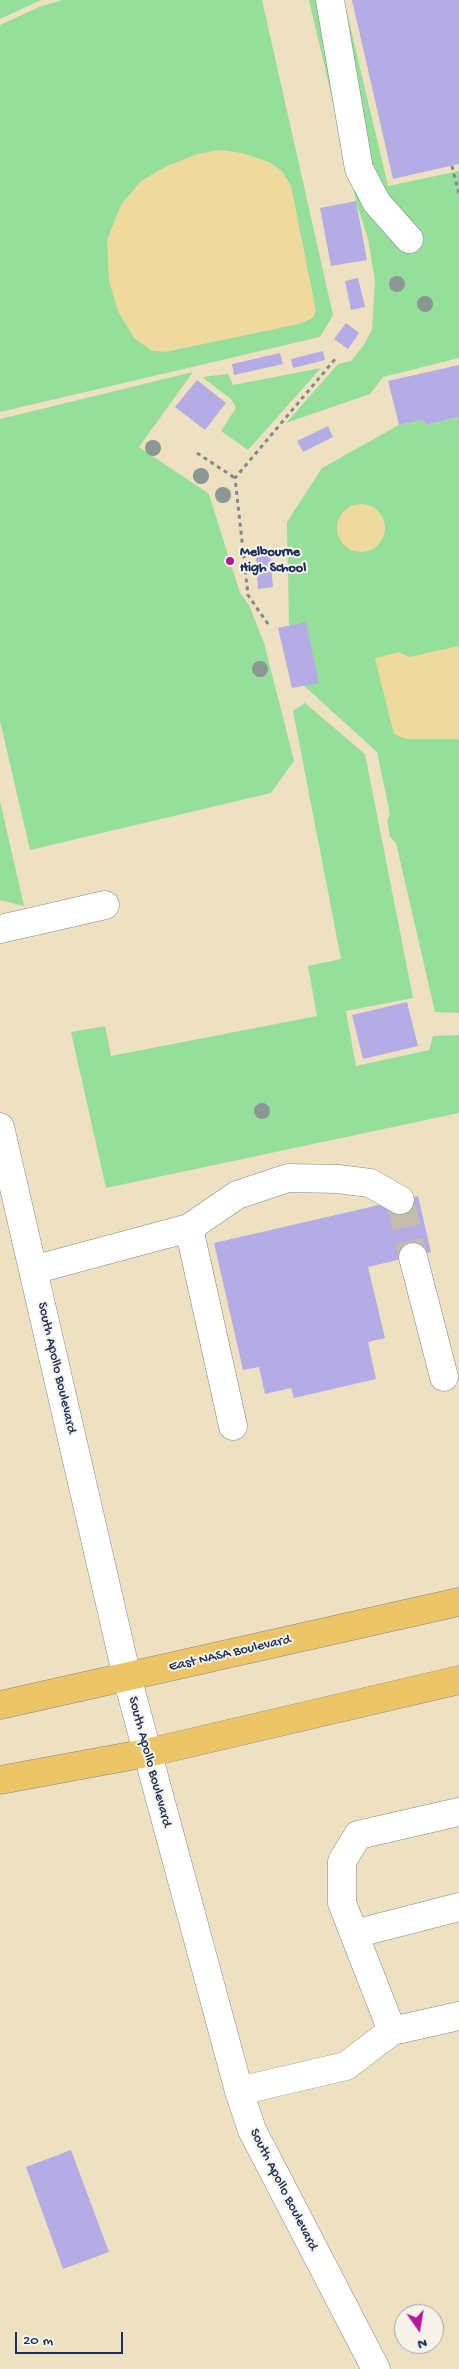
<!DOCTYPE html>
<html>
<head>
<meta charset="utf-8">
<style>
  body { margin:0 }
  #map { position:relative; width:459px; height:2369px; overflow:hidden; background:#eee1c2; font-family:"Gochi Hand",sans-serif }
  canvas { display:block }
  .north { position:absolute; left:394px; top:2304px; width:50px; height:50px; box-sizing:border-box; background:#f7f3e8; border:1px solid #9fa5b1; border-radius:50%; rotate:167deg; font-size:14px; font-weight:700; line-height:20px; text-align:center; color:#1b2f5e }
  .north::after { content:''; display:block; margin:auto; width:18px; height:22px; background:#b5179e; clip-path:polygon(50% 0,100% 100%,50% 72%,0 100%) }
  .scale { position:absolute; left:15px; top:2332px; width:108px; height:22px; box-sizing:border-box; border:2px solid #1b2f5e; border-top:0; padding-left:6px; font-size:15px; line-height:18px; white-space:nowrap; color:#1b2f5e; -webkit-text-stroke:4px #f7f3e8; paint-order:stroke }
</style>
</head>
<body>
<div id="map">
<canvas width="459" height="2369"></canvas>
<div class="north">N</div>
<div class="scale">20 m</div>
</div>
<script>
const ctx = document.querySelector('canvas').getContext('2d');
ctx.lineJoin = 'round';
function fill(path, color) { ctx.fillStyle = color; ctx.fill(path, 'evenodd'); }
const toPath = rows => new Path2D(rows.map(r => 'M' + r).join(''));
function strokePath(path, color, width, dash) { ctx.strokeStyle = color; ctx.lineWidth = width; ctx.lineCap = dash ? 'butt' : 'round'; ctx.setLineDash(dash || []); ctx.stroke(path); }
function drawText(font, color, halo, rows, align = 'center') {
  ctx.font = font + ' "Gochi Hand",sans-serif'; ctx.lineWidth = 4; ctx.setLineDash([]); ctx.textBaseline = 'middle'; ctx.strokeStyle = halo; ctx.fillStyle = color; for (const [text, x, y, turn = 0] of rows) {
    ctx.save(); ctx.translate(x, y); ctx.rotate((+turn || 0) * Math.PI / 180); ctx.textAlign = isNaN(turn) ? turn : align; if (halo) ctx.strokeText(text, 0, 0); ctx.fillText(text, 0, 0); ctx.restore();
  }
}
const green = toPath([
  [0,0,41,0,0,19],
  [62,0,262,0,333,315,320,337,0,412,0,25,39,7],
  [309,0,344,0,388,186,459,171,459,358,383,377,370,394,286,423,338,364,351,361,364,345,372,329,375,281,368,239,356,201],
  [321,368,248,450,221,431,236,408,231,399,202,377,228,374,233,385],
  [193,372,139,447,209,494,240,593,249,605,264,643,294,761,271,793,30,850,0,721,0,419],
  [459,417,459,1013,435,1012,396,843,390,837,387,820,390,814,377,752,303,685,318,682,306,623,289,626,287,522,322,468,399,425,423,420,425,425],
  [305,703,365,754,413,998,346,1011,356,1066,429,1050,433,1036,459,1035,459,1113,106,1188,71,1032,105,1026,111,1056,317,1016,308,966,341,959,293,711],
  [0,801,24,906,0,900]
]);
const sand = toPath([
  [219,150,242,153,269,162,282,171,291,186,316,311,313,318,299,324,165,352,152,351,134,338,118,311,109,281,107,240,121,205,141,181,167,166,197,154],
  '337 528a24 24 0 1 1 48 0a24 24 0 1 1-48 0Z',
  [459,646,459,739,406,739,394,734,375,658,399,652,409,657]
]);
const building = toPath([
  [352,0,459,0,459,164,393,179],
  [356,201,367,260,331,266,320,208],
  [358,278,365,307,351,310,345,281],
  [346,323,359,333,348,349,334,339],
  [323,351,325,360,293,368,291,359],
  [280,353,283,364,234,375,232,364],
  [459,365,459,417,425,425,423,420,399,425,388,381],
  [197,380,226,403,205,430,175,407],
  [328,426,333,437,303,452,297,441],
  [270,554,273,587,258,589,256,555],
  [306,622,319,683,292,688,278,628],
  [407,1002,418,1046,363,1059,352,1015],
  [418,1196,431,1252,368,1267,385,1338,368,1342,376,1379,294,1398,291,1388,265,1394,259,1367,243,1370,214,1243],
  [71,2150,109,2252,63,2269,26,2167]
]);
const minorTunnel = toPath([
  [400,1200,413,1257]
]);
const path = toPath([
  [452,166,459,194],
  [197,453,235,478],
  [268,624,248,595,235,478,336,358]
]);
const minor = toPath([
  [330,0,359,169,377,203,409,239],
  [0,929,105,905],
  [0,1127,127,1677,239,2091,252,2130,376,2369],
  [189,1228,237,1195,288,1178,338,1179,370,1183,400,1200],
  [413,1257,444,1377],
  [33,1270,189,1228,233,1426],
  [354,1934,459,1907],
  [392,2031,342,1903,342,1861,358,1835,459,1812],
  [239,2091,346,2066,392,2031,459,2016]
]);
const major = toPath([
  [0,1705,459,1602],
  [0,1780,147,1753,459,1680]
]);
const trees = [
  [397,284],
  [425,304],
  [153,448],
  [201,476],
  [223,495],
  [260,669],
  [262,1111]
];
const markers = [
  [230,561,5,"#b5179e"]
];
const poiNames = [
  ["Melbourne",240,553],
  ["High School",240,569]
];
const streetNames = [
  ["South Apollo Boulevard",56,1368,77],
  ["East NASA Boulevard",230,1654,-13],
  ["South Apollo Boulevard",149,1762,75],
  ["South Apollo Boulevard",283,2190,63]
];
fill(green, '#95df9b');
fill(sand, '#eeda9e');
fill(building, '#b5ace6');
strokePath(minorTunnel, '#c4bdae', 28, [28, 14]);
strokePath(minor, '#848890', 29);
strokePath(major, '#848890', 29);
strokePath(path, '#848890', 3, [4, 4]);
strokePath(minor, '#fff', 28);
strokePath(major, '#ecc569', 28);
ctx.fillStyle = '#8b9793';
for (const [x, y] of trees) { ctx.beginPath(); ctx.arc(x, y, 8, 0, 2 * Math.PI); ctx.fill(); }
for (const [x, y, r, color] of markers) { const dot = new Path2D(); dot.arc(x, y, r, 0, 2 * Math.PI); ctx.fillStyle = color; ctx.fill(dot); strokePath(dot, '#f7f3e8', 2); }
drawText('bold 14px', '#1b2f5e', '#f7f3e8', poiNames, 'left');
drawText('14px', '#1b2f5e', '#f7f3e8', streetNames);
</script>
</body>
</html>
